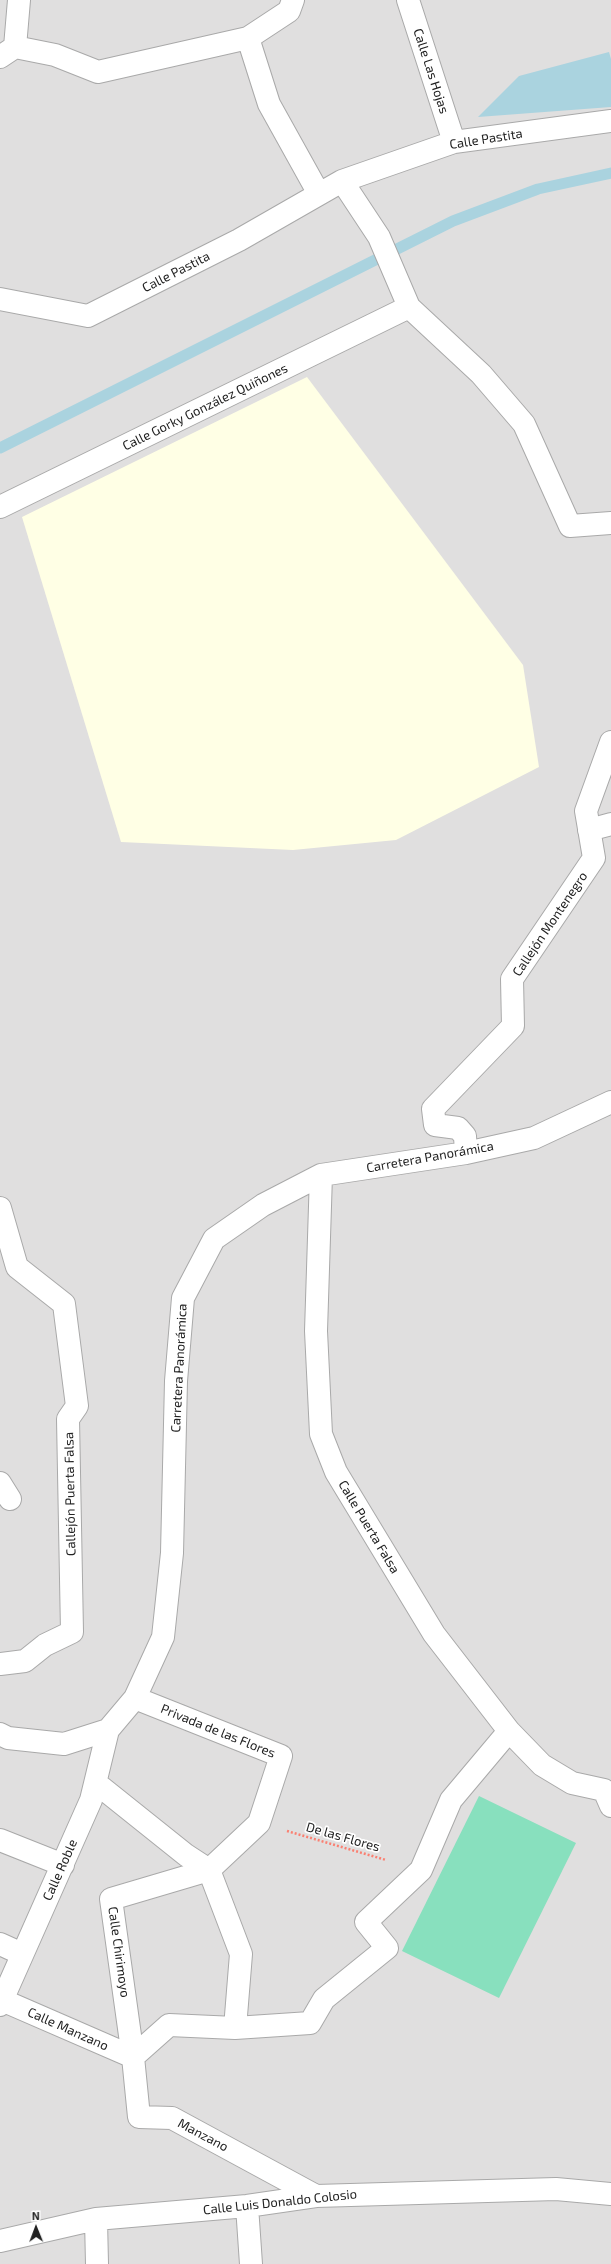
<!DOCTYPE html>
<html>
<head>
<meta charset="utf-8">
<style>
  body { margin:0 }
  #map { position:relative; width:611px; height:2264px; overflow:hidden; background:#f2efe9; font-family:"Exo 2",sans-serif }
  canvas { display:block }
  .north { position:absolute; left:16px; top:2208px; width:40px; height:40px; -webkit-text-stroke:3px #fff; paint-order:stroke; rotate:359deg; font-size:11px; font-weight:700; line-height:16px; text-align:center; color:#222 }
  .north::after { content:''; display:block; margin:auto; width:14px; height:18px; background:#222; clip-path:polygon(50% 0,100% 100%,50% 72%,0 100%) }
</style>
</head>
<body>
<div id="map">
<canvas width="611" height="2264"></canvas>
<div class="north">N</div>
</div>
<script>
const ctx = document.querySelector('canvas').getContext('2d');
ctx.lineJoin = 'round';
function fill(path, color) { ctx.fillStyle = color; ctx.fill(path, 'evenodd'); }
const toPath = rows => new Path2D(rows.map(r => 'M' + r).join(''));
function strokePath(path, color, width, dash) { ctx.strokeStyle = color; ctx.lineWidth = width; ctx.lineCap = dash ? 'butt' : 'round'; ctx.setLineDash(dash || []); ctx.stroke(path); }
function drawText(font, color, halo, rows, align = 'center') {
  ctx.font = font + ' "Exo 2",sans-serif'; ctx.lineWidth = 3.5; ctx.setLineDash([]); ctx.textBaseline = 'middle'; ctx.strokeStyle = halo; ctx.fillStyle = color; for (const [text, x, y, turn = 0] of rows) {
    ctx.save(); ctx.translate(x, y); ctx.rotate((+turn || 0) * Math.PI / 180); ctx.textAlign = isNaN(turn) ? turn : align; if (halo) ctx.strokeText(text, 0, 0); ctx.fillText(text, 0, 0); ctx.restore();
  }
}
const residential = toPath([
  [0,0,611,0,611,2264,0,2264]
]);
const education = toPath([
  [307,377,523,665,539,767,396,840,293,850,121,842,22,517]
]);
const pitch = toPath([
  [479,1796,576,1843,499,1998,402,1951]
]);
const water = toPath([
  [609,52,611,59,611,107,478,117,519,76]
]);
const stream = toPath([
  [0,448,453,221,538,189,611,173]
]);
const path = toPath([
  [287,1831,386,1860]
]);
const minor = toPath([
  [408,0,454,142],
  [248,38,269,104,319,194],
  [15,47,19,0],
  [0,57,15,47,55,55,98,72,248,38,289,11,293,0],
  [342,181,379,237,409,307,481,374,524,424,570,526,611,523],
  [0,299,88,316,239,240,342,181,454,142,611,121],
  [0,507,409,307],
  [589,830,611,824],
  [466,1153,465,1136,458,1128,435,1125,433,1109,513,1026,512,979,594,858,586,811,611,742],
  [321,1175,316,1331,321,1434,336,1472,434,1634,509,1731,542,1765,572,1783,604,1790],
  [0,1208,17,1267,64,1304,77,1406,68,1419,72,1632,45,1645,25,1661,0,1664],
  [0,1483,10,1499],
  [135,1698,281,1756,259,1823,209,1870,111,1899,133,2057,139,2117,172,2118,316,2196],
  [0,1734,8,1738,64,1744,108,1730,135,1698,163,1637,172,1553,176,1381,183,1298,214,1239,263,1205,321,1175,466,1153,534,1138,611,1102],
  [96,1783,186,1855,209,1870,241,1954,235,2028],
  [604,1790,611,1806],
  [0,1840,63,1865],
  [0,1944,22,1954],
  [2,2000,133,2057],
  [0,2005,91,1800,108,1730],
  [133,2057,169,2025,235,2028,310,2023,324,1999,387,1948,366,1922,421,1870,451,1800,509,1731],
  [247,2206,251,2264],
  [96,2219,97,2264],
  [0,2241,96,2219,247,2206,316,2196,556,2189,611,2194]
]);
const streetNames = [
  ["Calle Las Hojas",431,71,72],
  ["Calle Pastita",486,139,-9],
  ["Calle Pastita",176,272,-27],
  ["Calle Gorky González Quiñones",205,407,-26],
  ["Callejón Montenegro",550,924,-56],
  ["Carretera Panorámica",430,1157,-10],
  ["Carretera Panorámica",179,1368,-87],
  ["Callejón Puerta Falsa",70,1494,-91],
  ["Calle Puerta Falsa",369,1527,59],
  ["Privada de las Flores",218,1731,22],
  ["De las Flores",343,1837,16],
  ["Calle Roble",60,1870,-66],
  ["Calle Chirimoyo",119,1952,82],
  ["Calle Manzano",68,2029,24],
  ["Manzano",203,2135,28],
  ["Calle Luis Donaldo Colosio",280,2202,-6]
];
fill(residential, '#e0dfdf');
fill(education, '#ffffe5');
fill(pitch, '#88e0be');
fill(water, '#aad3df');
strokePath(stream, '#aad3df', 11);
strokePath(minor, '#a9a9a9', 24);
strokePath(path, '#fa8072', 2.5, [2, 2]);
strokePath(minor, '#fff', 22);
drawText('13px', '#222', '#fff', streetNames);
</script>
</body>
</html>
